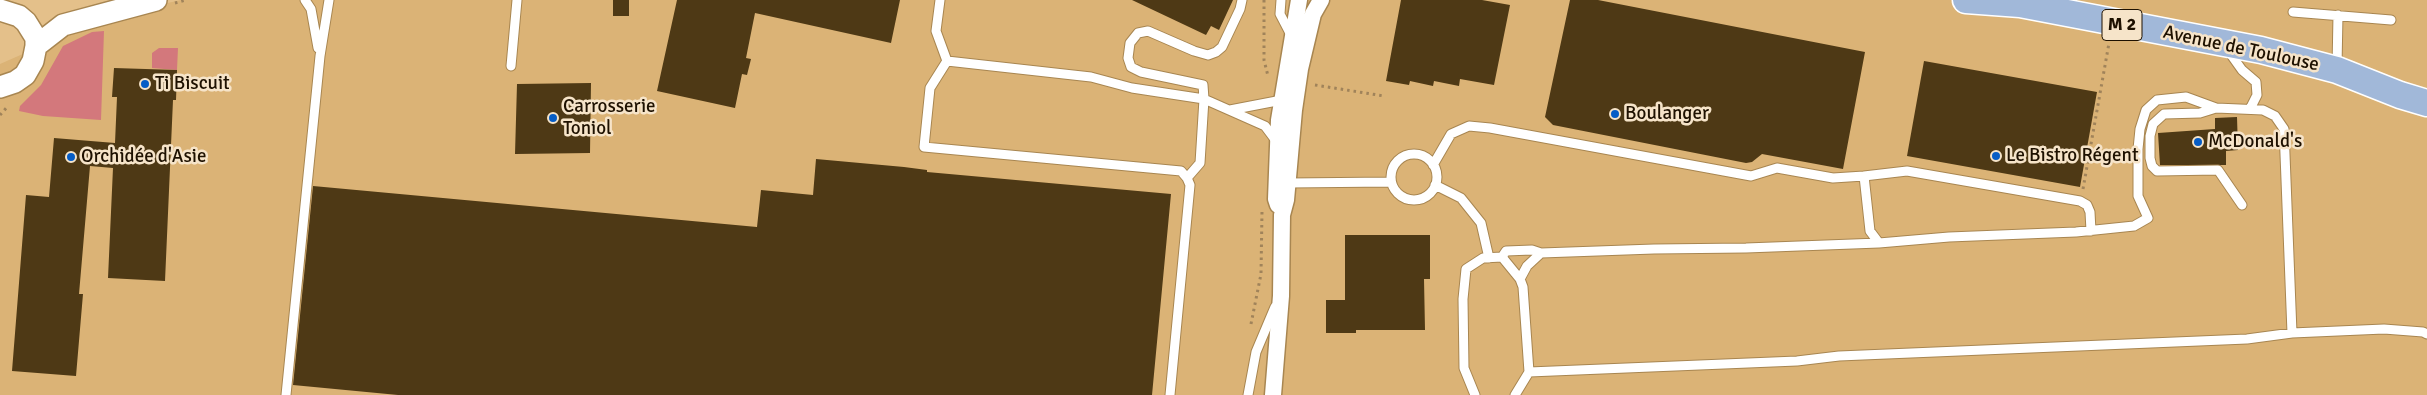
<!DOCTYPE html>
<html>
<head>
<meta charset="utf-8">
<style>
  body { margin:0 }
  canvas { display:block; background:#e4c08a }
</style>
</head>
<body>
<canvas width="2427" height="395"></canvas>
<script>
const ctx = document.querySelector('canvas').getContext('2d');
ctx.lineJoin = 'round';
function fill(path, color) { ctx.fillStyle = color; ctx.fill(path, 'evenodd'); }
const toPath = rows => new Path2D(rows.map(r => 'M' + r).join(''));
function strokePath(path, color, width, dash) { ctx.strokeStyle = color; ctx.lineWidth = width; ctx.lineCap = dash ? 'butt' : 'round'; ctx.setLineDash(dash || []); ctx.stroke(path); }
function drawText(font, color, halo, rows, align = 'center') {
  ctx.font = font + ' Signika,sans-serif'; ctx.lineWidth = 5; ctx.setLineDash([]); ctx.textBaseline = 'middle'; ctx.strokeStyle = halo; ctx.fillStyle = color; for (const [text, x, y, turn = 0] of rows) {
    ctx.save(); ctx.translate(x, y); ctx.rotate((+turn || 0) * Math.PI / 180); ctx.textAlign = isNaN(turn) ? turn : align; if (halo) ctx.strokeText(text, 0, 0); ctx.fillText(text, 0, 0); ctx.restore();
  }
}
const built = toPath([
  [181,0,2427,0,2427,395,0,395,0,64,109,16]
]);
const green = toPath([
  [104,31,101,120,43,116,19,111,20,106,41,85,63,46,92,32],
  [159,48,178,48,177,70,152,68,152,53]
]);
const building = toPath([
  [613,0,629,0,629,16,613,16],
  [677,0,900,0,891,43,755,13,746,58,751,59,747,75,742,74,735,108,657,91],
  [1132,0,1233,0,1219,30,1211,26,1206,35],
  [1401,0,1482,0,1510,5,1494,85,1460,79,1459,86,1434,81,1433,86,1410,81,1409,85,1386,81],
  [1570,0,1598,0,1865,52,1843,169,1762,154,1752,162,1746,163,1553,125,1545,117],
  [1924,61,2097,92,2080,187,1907,156],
  [114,68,177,70,176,100,173,100,165,281,108,278,113,168,90,166,79,294,83,294,76,376,12,371,26,195,49,197,54,138,115,143,117,97,112,97],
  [591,83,590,153,515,154,517,84],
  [2237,117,2238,150,2226,151,2226,165,2160,165,2158,133,2215,129,2215,118],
  [816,159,904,167,927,170,927,172,1171,194,1152,395,398,395,293,385,313,186,757,227,761,190,813,195],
  [1345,235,1430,235,1430,279,1424,279,1425,330,1356,330,1356,333,1326,333,1326,300,1345,300]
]);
const path = toPath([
  [1264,0,1264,60,1268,76],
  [175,3,186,0],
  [1315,85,1384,96],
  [0,115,8,106],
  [2083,189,2109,43],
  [1251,324,1261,274,1262,211]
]);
const service = toPath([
  [305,0,311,9,318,48],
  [940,0,936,31,947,61,930,88,924,147,1181,171,1187,178,1190,185,1170,395],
  [1281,0,1280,14,1292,37],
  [2293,12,2391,20],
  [2227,49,2242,70,2256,82,2257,95,2250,109],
  [947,61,1091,77,1132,88,1204,99,1265,126,1277,142],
  [511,66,517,0],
  [2337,67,2338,15],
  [1230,110,1282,100],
  '1391 177a23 23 0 1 1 46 0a23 23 0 1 1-46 0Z',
  [1433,165,1451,134,1469,126,1490,128,1751,176,1777,168,1833,178,1864,176,1870,231,1879,243],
  [1864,176,1907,171,2080,201,2087,205,2090,212,2091,231],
  [1187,178,1200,163,1204,99,1203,85,1141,72,1131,67,1128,58,1130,43,1138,33,1148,31,1194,51,1208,55,1216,52,1222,47,1240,9,1242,0],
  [1288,183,1391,182],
  [1435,185,1461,198,1481,223,1489,258],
  [2242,205,2218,170,2157,171,2152,166,2150,158,2150,136,2153,124,2164,114,2200,113,2216,108,2263,110,2275,116,2284,129,2292,333],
  [1502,257,1506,251,1532,250,1541,253,1654,249,1746,248,1879,243,1949,237,2076,232,2134,226,2148,218,2138,196,2138,149,2140,129,2146,110,2157,100,2186,97,2216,108],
  [1520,279,1527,266,1541,253],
  [1529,372,1797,361,1839,356,2247,339,2292,333,2384,329,2423,332,2427,334],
  [286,395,320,56,329,0],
  [1248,395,1256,352,1275,307],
  [1475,395,1464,368,1463,299,1466,269,1483,258,1502,257,1520,279,1523,287,1529,372,1515,395]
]);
const minor = toPath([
  [1278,205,1276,199,1279,120,1299,0],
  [1273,395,1281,296,1282,215,1286,200,1294,110,1300,69,1313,14,1321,0]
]);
const tertiary = toPath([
  [0,10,19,16,26,22,36,38,36,46,33,61,25,75,15,82,0,87],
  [36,46,63,25,156,0]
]);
const primary = toPath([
  [1966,0,2020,4,2261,50,2337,70,2400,95,2427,103]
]);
const markers = [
  [145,84,5,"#065dc6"],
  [1615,114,5,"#065dc6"],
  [553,118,5,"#065dc6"],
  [2198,142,5,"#065dc6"],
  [1996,156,5,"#065dc6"],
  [71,157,5,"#065dc6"]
];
const shields = [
  [2122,25,40]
];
const shieldNames = [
  ["M 2",2122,25]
];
const streetNames = [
  ["Avenue de Toulouse",2241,49,12]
];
const poiNames = [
  ["Ti Biscuit",155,84],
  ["Carrosserie",563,107],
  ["Toniol",563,129],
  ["Boulanger",1625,114],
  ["McDonald's",2208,142],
  ["Le Bistro Régent",2006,156],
  ["Orchidée d'Asie",81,157]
];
fill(built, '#dbb376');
fill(green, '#d3787c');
fill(building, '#4e3915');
strokePath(service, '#a88651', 11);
strokePath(minor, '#a88651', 19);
strokePath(tertiary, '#a88651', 24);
strokePath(primary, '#fff', 29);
strokePath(path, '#a0835a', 3, [2.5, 4]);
strokePath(service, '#fff', 9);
strokePath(minor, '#fff', 16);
strokePath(tertiary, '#fff', 21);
strokePath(primary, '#a1b8d9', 26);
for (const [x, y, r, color] of markers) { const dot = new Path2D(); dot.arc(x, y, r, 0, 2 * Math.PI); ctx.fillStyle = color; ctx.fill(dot); strokePath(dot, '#f6e4c9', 2); }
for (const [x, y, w] of shields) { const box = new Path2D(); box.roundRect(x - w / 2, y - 15.5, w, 31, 4); ctx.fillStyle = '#f6e4c9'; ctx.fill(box); strokePath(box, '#1e1100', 1); }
drawText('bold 18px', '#1e1100', null, shieldNames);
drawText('19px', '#1e1100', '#f6e4c9', streetNames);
drawText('19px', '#1e1100', '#f6e4c9', poiNames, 'left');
</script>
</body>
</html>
